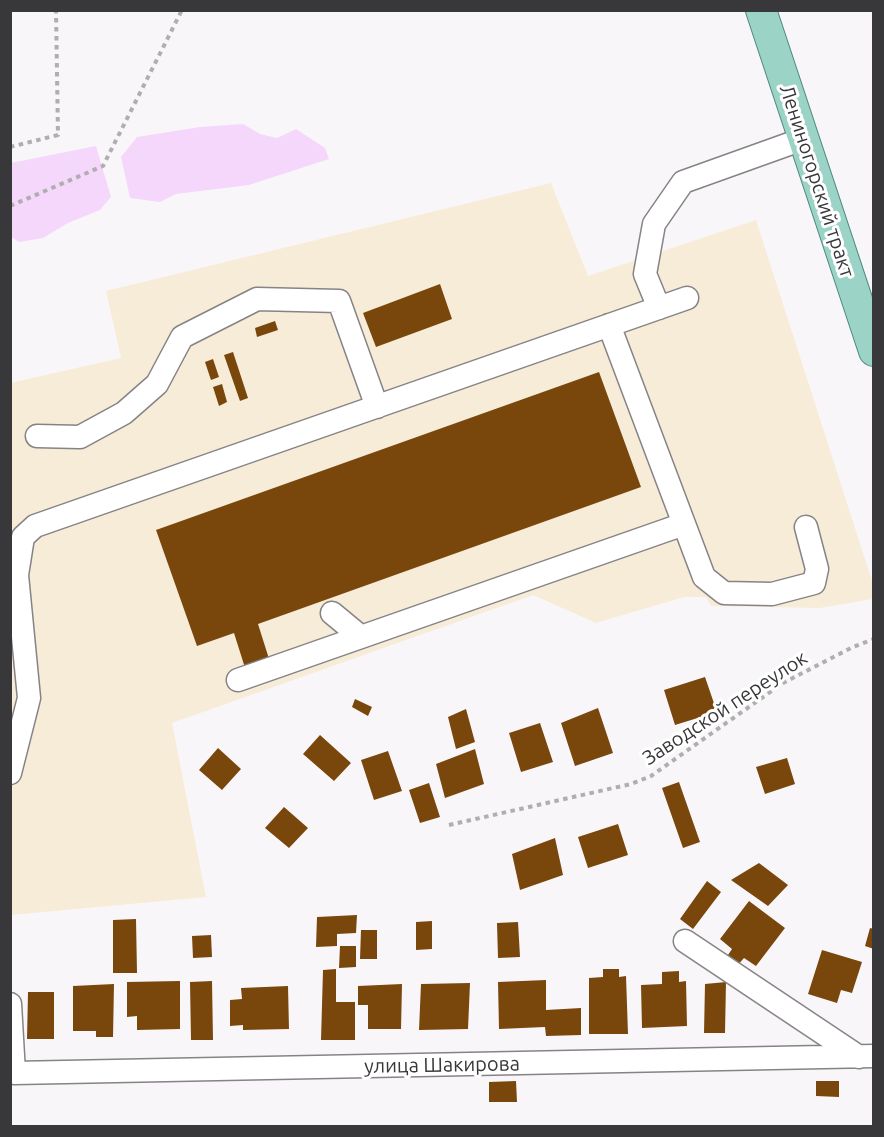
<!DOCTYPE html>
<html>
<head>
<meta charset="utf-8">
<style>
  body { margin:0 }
  #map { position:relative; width:884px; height:1137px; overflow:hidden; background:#f9f6fa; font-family:Ubuntu,sans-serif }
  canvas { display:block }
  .frame { position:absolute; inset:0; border:12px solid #383739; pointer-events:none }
</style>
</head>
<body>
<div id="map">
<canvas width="884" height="1137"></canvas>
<div class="frame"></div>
</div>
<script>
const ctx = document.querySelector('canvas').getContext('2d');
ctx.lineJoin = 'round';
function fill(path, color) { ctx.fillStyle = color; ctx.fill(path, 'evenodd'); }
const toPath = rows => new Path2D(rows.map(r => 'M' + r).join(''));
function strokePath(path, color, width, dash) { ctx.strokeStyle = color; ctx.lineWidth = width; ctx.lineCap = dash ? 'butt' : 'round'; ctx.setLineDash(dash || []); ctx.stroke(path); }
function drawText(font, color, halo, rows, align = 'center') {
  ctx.font = font + ' Ubuntu,sans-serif'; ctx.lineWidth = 6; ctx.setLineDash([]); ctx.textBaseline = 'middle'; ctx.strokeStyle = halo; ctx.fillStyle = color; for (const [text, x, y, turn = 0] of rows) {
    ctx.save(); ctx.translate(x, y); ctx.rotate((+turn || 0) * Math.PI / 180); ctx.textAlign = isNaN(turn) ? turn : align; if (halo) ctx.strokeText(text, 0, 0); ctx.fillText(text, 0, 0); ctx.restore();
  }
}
const industrial = toPath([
  [551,183,588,276,756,220,873,584,873,599,820,608,711,606,706,597,684,597,596,623,533,595,172,723,206,897,11,915,10,383,121,358,106,291]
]);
const green = toPath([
  [243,124,260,134,277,138,296,129,325,148,329,159,249,185,176,194,160,202,130,198,121,157,137,137,200,127],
  [96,146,111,197,100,210,68,223,43,238,19,242,11,237,11,163]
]);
const building = toPath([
  [440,284,452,319,376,347,363,313],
  [275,321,278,330,257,337,255,328],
  [233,352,248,398,240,401,224,355],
  [213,359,219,377,211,380,205,362],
  [599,372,641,487,258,624,270,662,246,671,234,633,197,646,156,530],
  [222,384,227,402,219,406,213,387],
  [705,677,717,712,675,725,664,690],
  [355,699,372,707,368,716,352,707],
  [598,708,613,753,575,766,561,723],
  [466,709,475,742,456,749,448,717],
  [540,723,553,762,521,772,509,733],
  [320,735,351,763,334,781,303,754],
  [218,748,241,769,222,790,199,770],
  [475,749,484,784,445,798,436,764],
  [388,751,402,791,374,800,361,760],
  [787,758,795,784,765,794,756,767],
  [679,782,700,842,683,848,662,788],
  [429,783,440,817,420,823,409,790],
  [284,807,308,828,289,848,265,828],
  [618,824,628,855,588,868,578,837],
  [555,838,563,875,520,890,512,854],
  [759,863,788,885,768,906,731,880],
  [707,881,721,892,693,929,680,919],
  [749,901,785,928,756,966,744,958,737,966,726,958,732,949,720,939],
  [357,915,356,933,337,934,337,946,316,947,317,917],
  [136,919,137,973,113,973,113,920],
  [432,921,432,949,416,950,416,922],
  [518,922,520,957,498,958,497,923],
  [870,928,874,929,874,949,865,946],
  [361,930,377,930,377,959,360,959],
  [211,935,212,957,193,958,192,936],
  [340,946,356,946,356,967,339,968],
  [822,950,862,962,852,993,841,990,837,1003,808,994],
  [336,969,336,1002,355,1002,355,1040,321,1040,323,970],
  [603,969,619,969,619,977,626,976,628,1034,589,1034,589,978,603,977],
  [679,971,679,982,686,981,687,1026,642,1028,641,985,662,984,662,972],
  [546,980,546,1010,581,1008,581,1035,546,1036,545,1027,499,1029,498,982],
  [180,981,180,1029,137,1030,137,1016,127,1017,127,982],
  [212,981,213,1040,191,1040,190,982],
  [726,982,725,1033,704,1033,705,984],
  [470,983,468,1029,419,1030,421,984],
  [114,984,113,1037,96,1037,96,1031,73,1031,73,986],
  [402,984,401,1029,368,1029,368,1005,358,1005,358,986],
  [288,986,289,1029,243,1030,243,1025,230,1026,230,1000,242,999,241,988],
  [28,992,54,992,54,1039,27,1039],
  [516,1081,517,1102,489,1102,489,1082],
  [816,1081,839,1081,839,1097,816,1096]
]);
const path = toPath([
  [10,147,58,135,56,10],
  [10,206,103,166,182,10],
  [449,825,631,784,651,776,783,683,853,647,874,639]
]);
const minor = toPath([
  [659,308,645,274,654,224,683,182,803,139],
  [609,325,704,577,724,593,772,594,814,583,817,569,806,527],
  [37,436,80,437,124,413,157,384,182,337,257,299,339,301,377,407],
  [332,613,361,637],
  [238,680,684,524],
  [10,773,29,698,17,575,23,537,35,526,687,298],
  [685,941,859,1057],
  [10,1004,14,1073],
  [10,1071,14,1073,874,1056]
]);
const major = toPath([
  [761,10,874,351]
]);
const streetNames = [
  ["Лениногорский тракт",817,181,72],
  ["Заводской переулок",725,708,-33],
  ["улица Шакирова",442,1065,-1]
];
fill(industrial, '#f7ecd7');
fill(green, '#f6d7fc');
fill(building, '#79470c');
strokePath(minor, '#868386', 25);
strokePath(major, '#4d8a7d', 32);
strokePath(path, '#b0aeb1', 4, [4.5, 4.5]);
strokePath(minor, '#fff', 22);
strokePath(major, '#9bd3c7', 30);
drawText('20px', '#383739', '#fff', streetNames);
</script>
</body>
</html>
